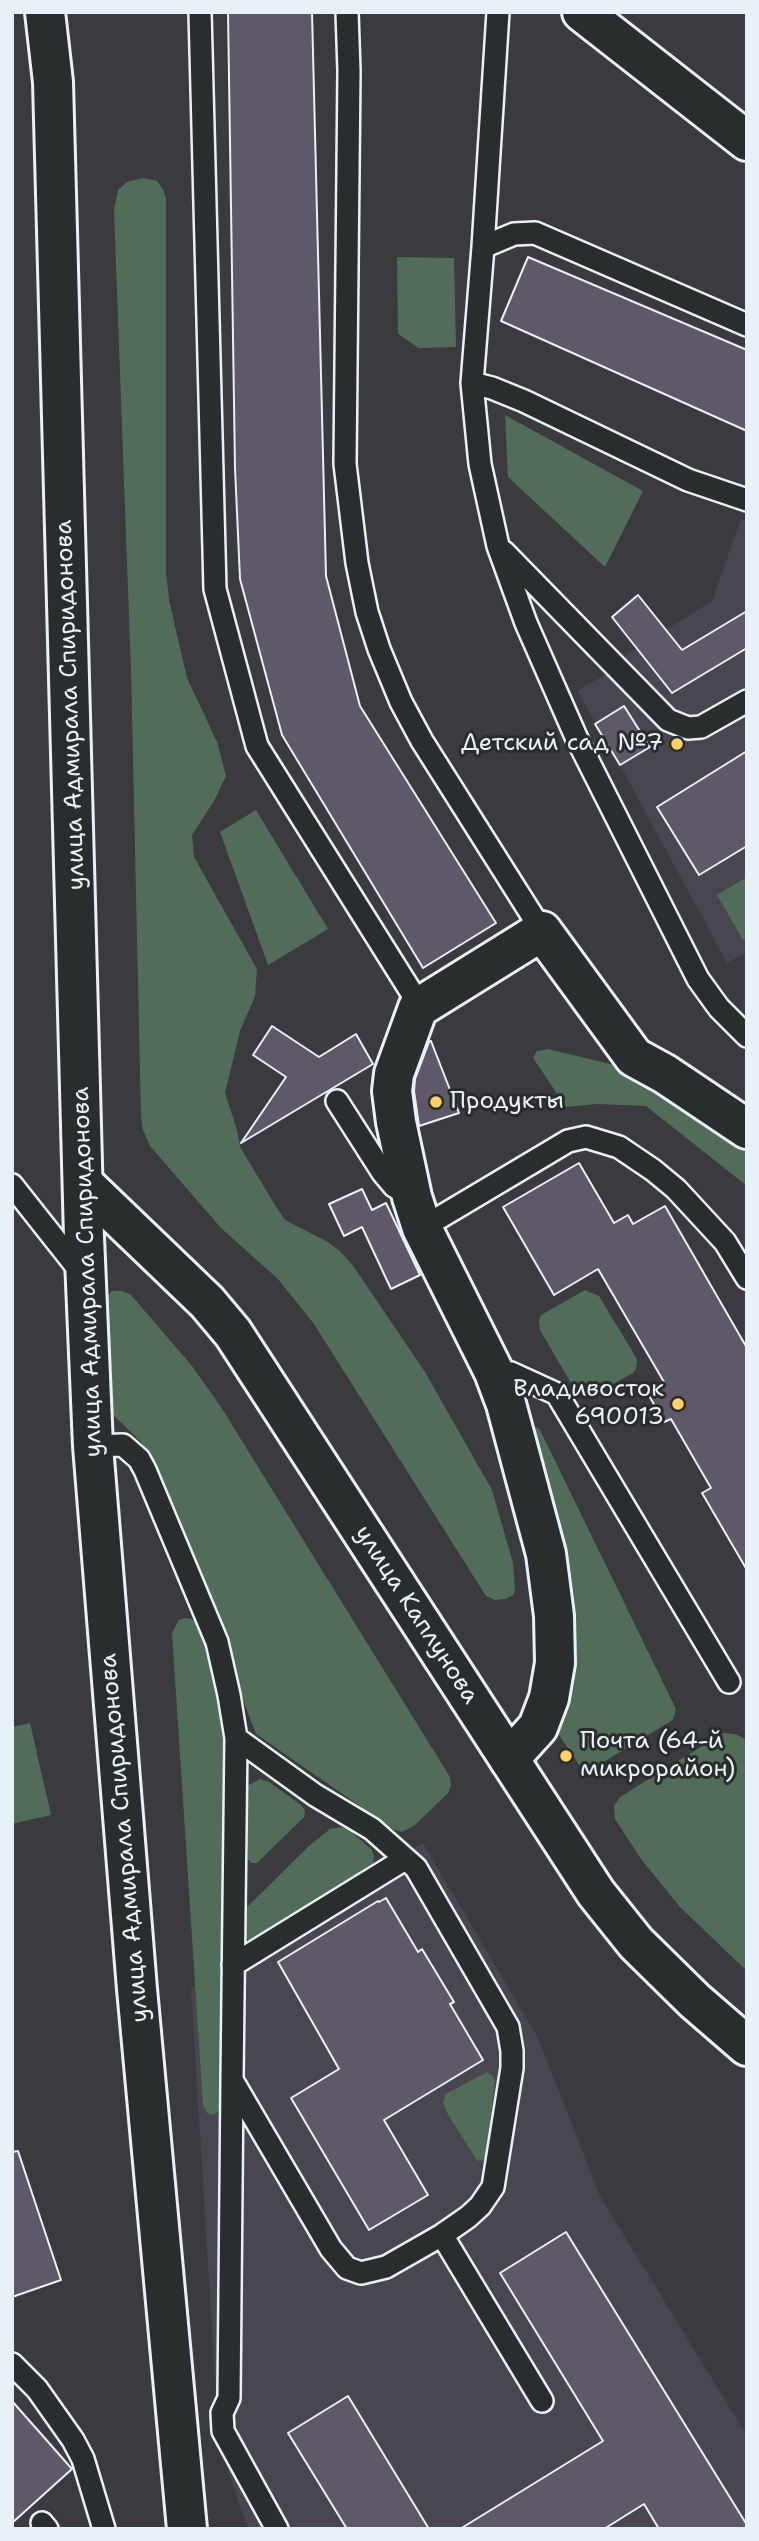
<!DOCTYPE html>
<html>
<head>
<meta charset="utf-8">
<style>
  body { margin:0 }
  #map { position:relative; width:759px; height:2541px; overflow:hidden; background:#3a3a3f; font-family:"Shantell Sans",sans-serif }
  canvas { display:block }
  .frame { position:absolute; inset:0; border:14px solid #e8f1f8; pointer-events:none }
</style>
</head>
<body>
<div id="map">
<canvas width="759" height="2541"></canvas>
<div class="frame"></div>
</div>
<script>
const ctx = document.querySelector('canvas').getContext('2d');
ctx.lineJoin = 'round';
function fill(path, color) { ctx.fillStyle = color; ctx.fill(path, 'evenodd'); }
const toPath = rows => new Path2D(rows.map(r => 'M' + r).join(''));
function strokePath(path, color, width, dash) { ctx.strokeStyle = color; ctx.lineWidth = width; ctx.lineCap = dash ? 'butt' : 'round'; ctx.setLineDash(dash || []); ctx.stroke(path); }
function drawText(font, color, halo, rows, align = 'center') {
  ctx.font = font + ' "Shantell Sans",sans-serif'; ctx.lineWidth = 6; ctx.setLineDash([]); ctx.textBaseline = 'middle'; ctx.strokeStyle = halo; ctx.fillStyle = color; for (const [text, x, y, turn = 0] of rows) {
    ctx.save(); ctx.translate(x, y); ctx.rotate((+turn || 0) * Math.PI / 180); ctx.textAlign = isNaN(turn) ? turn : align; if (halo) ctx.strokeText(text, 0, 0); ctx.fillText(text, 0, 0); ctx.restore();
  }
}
const built = toPath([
  [741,519,747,520,747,952,727,963,620,765,577,691,617,668,627,654,712,601],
  [423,1843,538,2038,600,2196,747,2436,747,2529,248,2529,219,2444,191,1988]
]);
const green = toPath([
  [143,178,157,181,163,189,166,199,166,572,169,600,187,678,217,742,226,776,214,801,192,835,194,857,257,969,255,996,240,1031,225,1093,237,1130,240,1147,275,1205,285,1220,328,1242,340,1251,354,1267,425,1372,492,1490,513,1563,515,1589,513,1595,505,1599,495,1600,486,1596,314,1324,278,1279,221,1228,150,1146,143,1130,141,1116,131,671,114,210,118,190,127,182],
  [397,257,454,258,456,347,419,348,398,334],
  [505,415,643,491,605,567,508,477],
  [256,810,328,929,268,965,220,832],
  [747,877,747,938,743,940,717,895],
  [548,1049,631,1069,747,1145,747,1186,646,1106,597,1104,566,1107,533,1058,537,1051],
  [585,1290,599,1296,637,1359,636,1369,633,1373,590,1397,581,1396,574,1388,540,1330,539,1321,541,1315],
  [112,1291,122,1291,131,1295,192,1366,221,1407,450,1777,451,1784,449,1792,414,1826,402,1832,393,1829,256,1734,240,1692,227,1639,154,1461,140,1441,112,1414,107,1399,102,1309,106,1297],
  [533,1425,540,1430,676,1709,673,1720,595,1767,579,1765,555,1729,529,1427],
  [185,1618,192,1619,198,1625,208,1645,221,1693,227,1742,224,2097,217,2113,212,2115,207,2113,203,2105,172,1633,179,1620],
  [30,1723,51,1815,12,1824,12,1727],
  [723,1733,735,1734,747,1740,747,1971,680,1907,641,1859,615,1819,614,1806,620,1797],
  [260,1779,269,1782,301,1805,305,1811,304,1817,257,1863,251,1863,248,1859,246,1794,247,1786],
  [341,1827,349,1830,371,1849,374,1855,373,1863,272,1933,251,1941,246,1939,242,1934,243,1914,246,1908,309,1846,330,1829],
  [487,2072,493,2076,495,2081,486,2156,484,2160,479,2161,476,2159,446,2111,443,2102,446,2094]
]);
const building = toPath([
  [228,12,312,12,326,576,360,706,496,923,423,968,282,735,240,579,235,468,228,12],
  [528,257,747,350,747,431,501,321,528,257],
  [638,595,682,650,747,611,747,648,672,693,612,617,638,595],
  [624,706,650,747,620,765,595,724,624,706],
  [747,751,747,846,699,875,657,807,747,751],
  [272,1026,319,1057,356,1034,373,1064,241,1143,286,1077,253,1055,272,1026],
  [431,1041,459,1113,419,1126,414,1091,415,1079,429,1042,431,1041],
  [579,1163,614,1223,628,1215,633,1224,665,1206,747,1348,747,1570,702,1493,711,1488,671,1419,664,1422,647,1392,664,1382,598,1269,554,1295,503,1207,579,1163],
  [362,1189,372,1210,386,1203,420,1275,391,1289,362,1227,344,1236,329,1204,362,1189],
  [386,1898,418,1952,422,1949,454,2002,450,2004,483,2060,384,2120,428,2195,369,2230,291,2098,339,2069,278,1962,378,1901,379,1902,386,1898],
  [18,2151,61,2280,12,2297,12,2152,18,2151],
  [566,2232,747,2525,747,2529,659,2529,644,2504,604,2529,460,2529,603,2441,500,2273,566,2232],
  [348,2396,429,2529,347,2529,288,2433,348,2396],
  [12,2401,72,2469,12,2523,12,2401]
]);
const service = toPath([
  [200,12,215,589,257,746,420,1006],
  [347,12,349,71,345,464,357,563,367,612,379,649,401,702,422,741,542,931],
  [498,12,483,247,472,383,480,464,498,546,526,623,577,739,698,979,719,1008,747,1036],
  [483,247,514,234,535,233,747,325],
  [472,383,492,388,524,401,688,480,747,500],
  [504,552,668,720,688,728,701,727,747,701],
  [337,1101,383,1173,394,1186,410,1196],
  [12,1185,84,1276],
  [422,1228,568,1141,586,1137,619,1147,653,1170,676,1189,725,1242,747,1278],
  [494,1372,511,1373,557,1394,729,1682],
  [93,1446,123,1445,139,1459,145,1470,217,1642,229,1695,236,1738,232,2080,331,2249,347,2268,361,2273,386,2267,442,2235,468,2217,480,2206,493,2187,512,2068,512,2051,508,2027,416,1868,372,1829,315,1795,236,1738],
  [233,1965,405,1859],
  [232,2081,229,2398,222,2413,223,2431,277,2529],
  [442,2235,542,2401],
  [12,2364,37,2389,73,2440,83,2459,104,2529],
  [42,2523,47,2529]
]);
const minor = toPath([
  [509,1759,538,1727,549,1698,555,1663,554,1616,546,1554,506,1404,494,1372,422,1228,412,1197,396,1122,392,1091,394,1074,418,1008,542,931,634,1057,665,1074,747,1129]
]);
const tertiary = toPath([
  [84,1184,207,1302,233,1333,596,1893,636,1943,695,2001,747,2046]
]);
const secondary = toPath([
  [45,12,53,82,84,1237,93,1446,137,1989,187,2529],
  [582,12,747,141]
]);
const markers = [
  [677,744,7,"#ffd166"],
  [436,1102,7,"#ffd166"],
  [678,1404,7,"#ffd166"],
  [566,1756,7,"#ffd166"]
];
const streetNames = [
  ["улица Адмирала Спиридонова",71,705,-92],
  ["улица Адмирала Спиридонова",88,1272,-92],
  ["улица Каплунова",416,1615,57],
  ["улица Адмирала Спиридонова",125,1838,-95]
];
const poiNames = [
  ["Детский сад №7",663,744],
  ["Продукты",450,1102,"left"],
  ["Владивосток",664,1390],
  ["690013",664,1418],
  ["Почта (64-й",580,1742,"left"],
  ["микрорайон)",580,1770,"left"]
];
fill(built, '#48464e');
fill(green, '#526c5a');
fill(building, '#5f5868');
strokePath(building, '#e8f1f8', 2);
strokePath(service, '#e8f1f8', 26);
strokePath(minor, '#e8f1f8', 44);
strokePath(tertiary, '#e8f1f8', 44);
strokePath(secondary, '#e8f1f8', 44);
strokePath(service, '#2a2d2e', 21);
strokePath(minor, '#2a2d2e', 38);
strokePath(tertiary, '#2a2d2e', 38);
strokePath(secondary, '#2a2d2e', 38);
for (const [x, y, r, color] of markers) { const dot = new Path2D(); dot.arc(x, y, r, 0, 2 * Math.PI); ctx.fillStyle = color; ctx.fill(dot); strokePath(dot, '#2a2d2e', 2.5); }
drawText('24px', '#e8f1f8', '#2a2d2e', streetNames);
drawText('24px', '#e8f1f8', '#2a2d2e', poiNames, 'right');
</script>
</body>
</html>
